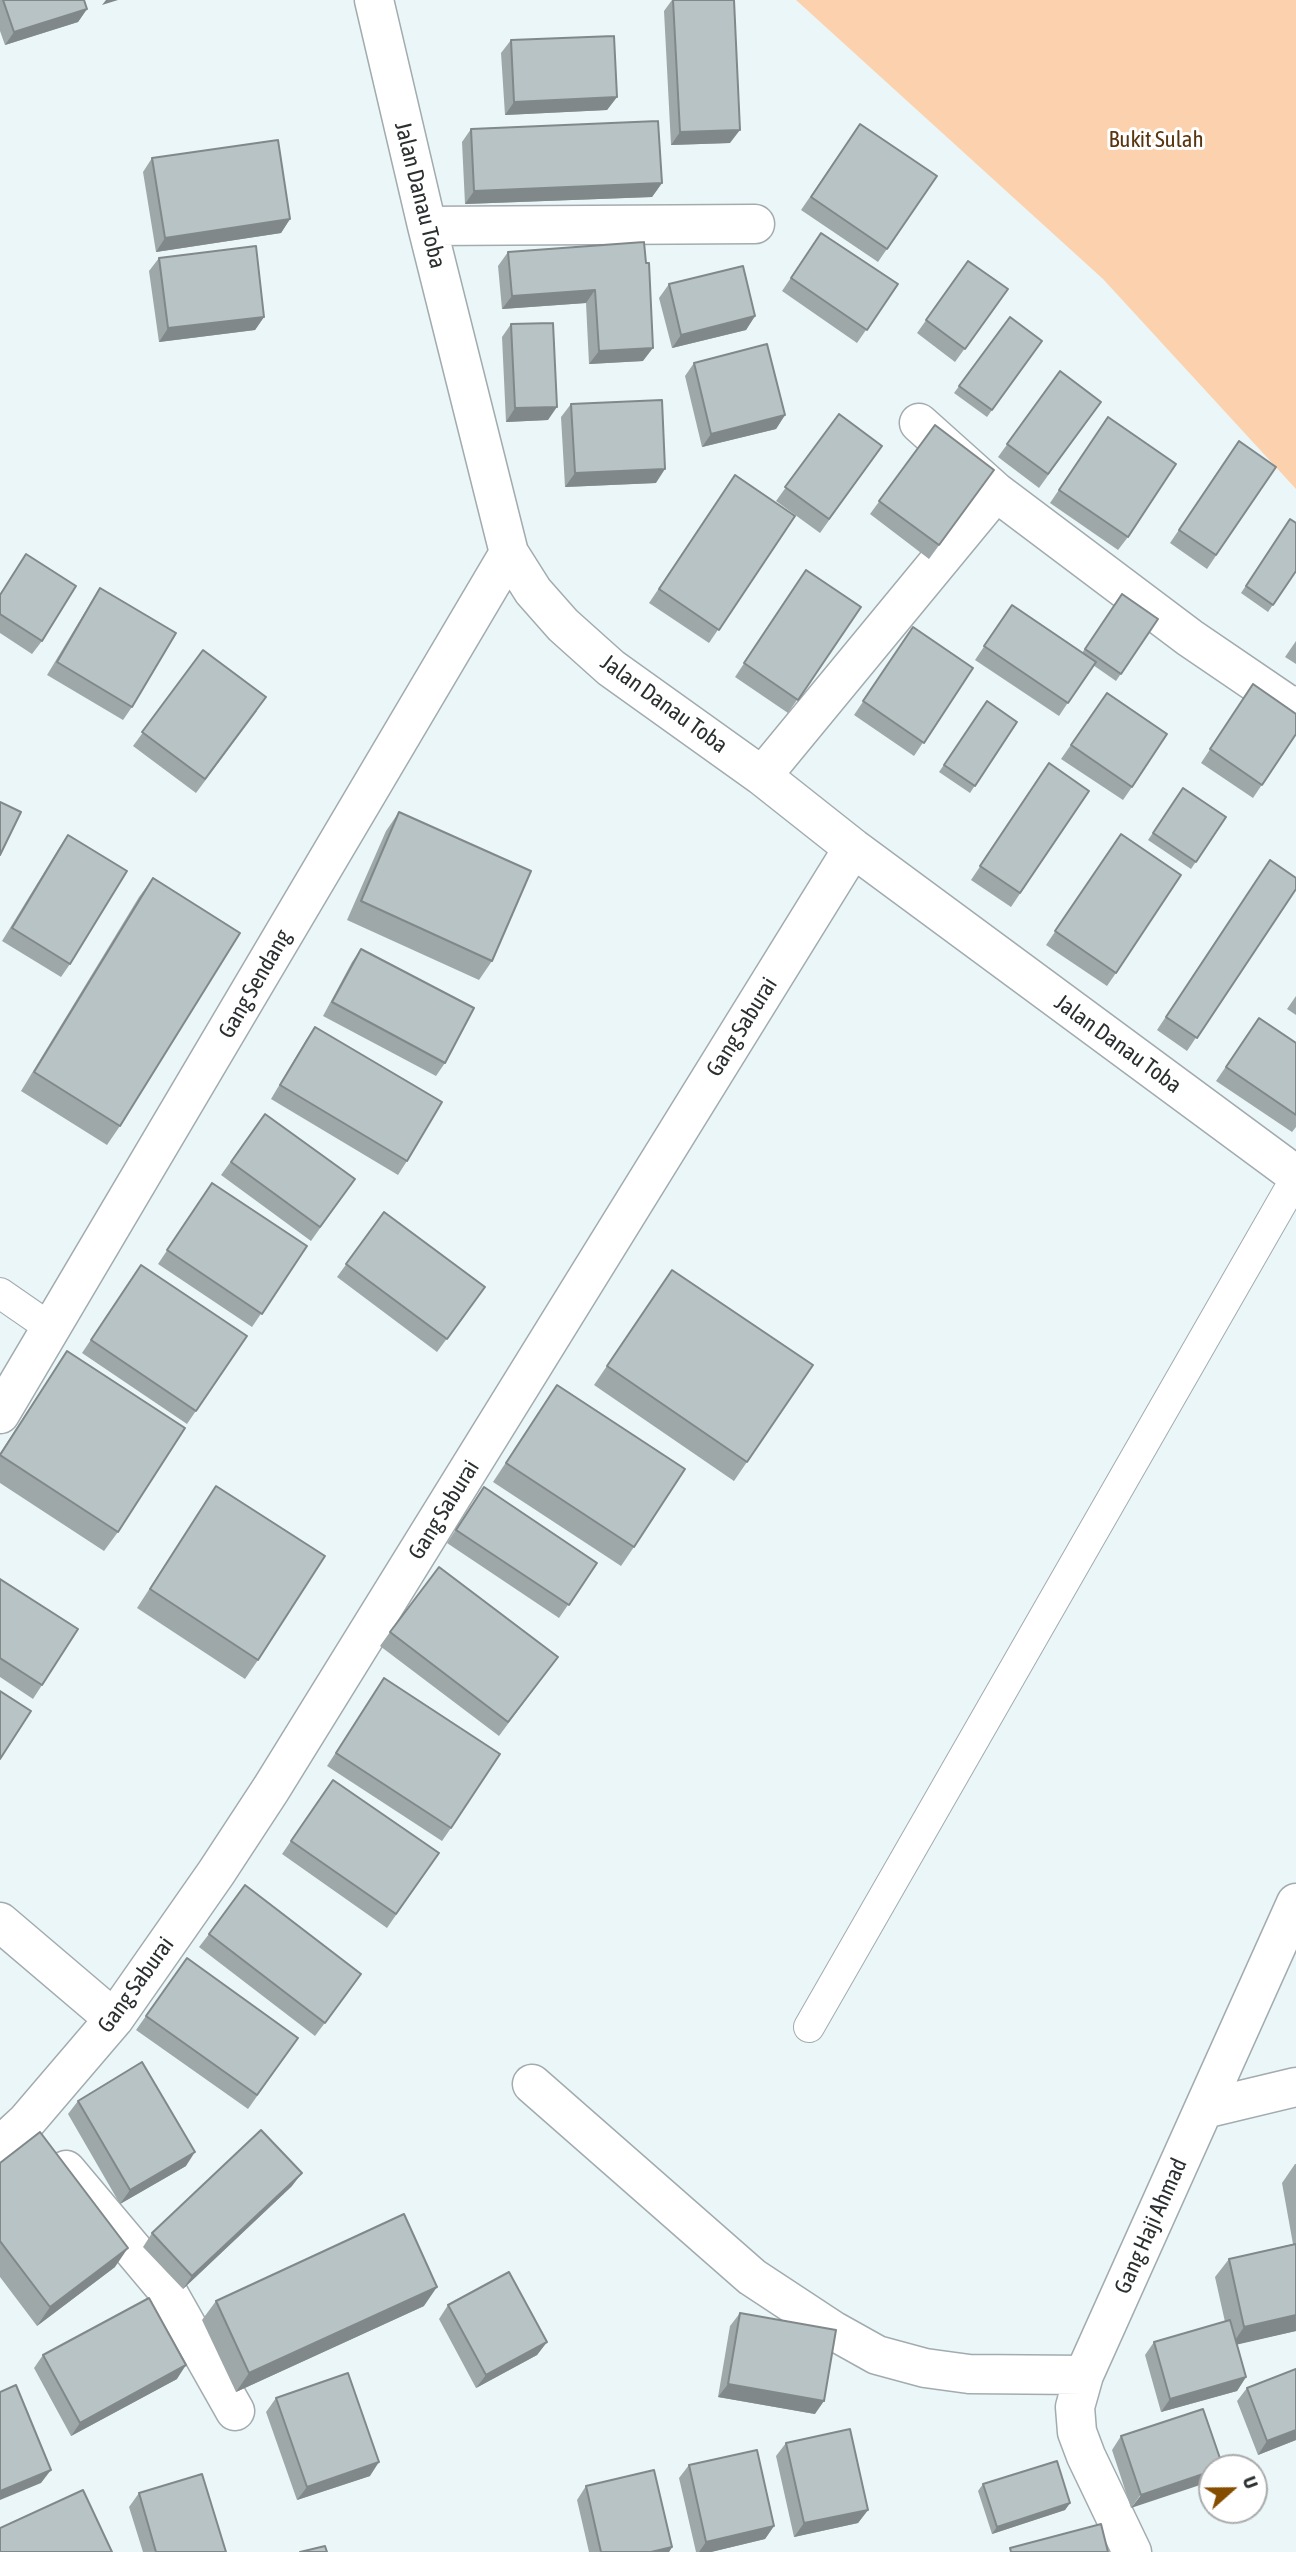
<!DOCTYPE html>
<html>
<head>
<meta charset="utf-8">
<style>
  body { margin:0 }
  #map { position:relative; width:1296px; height:2552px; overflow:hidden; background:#ebf6f9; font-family:"Asap Condensed",sans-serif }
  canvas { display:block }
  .north { position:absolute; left:1198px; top:2454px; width:70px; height:70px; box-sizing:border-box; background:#fff; border:2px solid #aaacac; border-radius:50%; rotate:69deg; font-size:19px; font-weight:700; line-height:28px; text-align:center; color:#2b2f30 }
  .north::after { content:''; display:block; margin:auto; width:24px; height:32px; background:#854d00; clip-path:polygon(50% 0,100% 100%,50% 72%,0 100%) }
</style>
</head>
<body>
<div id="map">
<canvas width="1296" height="2552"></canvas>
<div class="north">U</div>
</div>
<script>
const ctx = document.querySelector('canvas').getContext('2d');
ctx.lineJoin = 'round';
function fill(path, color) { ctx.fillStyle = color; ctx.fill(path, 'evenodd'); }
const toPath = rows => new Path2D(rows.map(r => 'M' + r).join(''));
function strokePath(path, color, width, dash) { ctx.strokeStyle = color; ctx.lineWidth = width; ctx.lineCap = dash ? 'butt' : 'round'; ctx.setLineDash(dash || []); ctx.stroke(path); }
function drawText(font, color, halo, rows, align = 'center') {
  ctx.font = font + ' "Asap Condensed",sans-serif'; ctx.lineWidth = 6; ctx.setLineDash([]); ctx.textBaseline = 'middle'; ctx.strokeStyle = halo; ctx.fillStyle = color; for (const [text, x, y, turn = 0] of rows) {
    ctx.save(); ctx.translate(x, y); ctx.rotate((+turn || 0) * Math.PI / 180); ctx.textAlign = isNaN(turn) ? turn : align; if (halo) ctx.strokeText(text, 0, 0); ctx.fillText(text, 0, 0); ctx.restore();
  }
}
const green = toPath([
  [796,0,1296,0,1296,489,1103,279]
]);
const service = toPath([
  [0,1293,52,1329],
  [809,2027,1296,1178]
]);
const minor = toPath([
  [374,0,427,226,509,553,533,591,563,625,611,668,762,776,853,848,1296,1175],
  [427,226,755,224],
  [996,492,1190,638,1287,704,1296,706],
  [762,776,996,492,919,423],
  [0,1414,509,553],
  [0,1922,114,2019],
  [532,2084,752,2277,834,2331,877,2355,925,2368,969,2374,1084,2375],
  [1204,2109,1296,2087],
  [0,2146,26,2122,114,2019,216,1873,271,1789,853,848],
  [66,2170,166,2289,235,2411],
  [1132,2552,1086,2456,1077,2432,1075,2407,1084,2375,1296,1903]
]);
const wall = toPath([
  [0,0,84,0,87,9,78,22,5,45,0,31],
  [672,0,734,0,730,143,671,145,664,11],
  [511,40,617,97,607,110,505,115,501,53],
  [860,124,937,176,878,262,801,210],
  [471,129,662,183,652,197,465,204,462,142],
  [152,158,290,219,281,233,156,252,143,172],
  [821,233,898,284,857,343,782,291],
  [644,242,643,361,589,364,586,303,502,309,498,266,508,252],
  [159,258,264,317,255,330,159,342,149,271],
  [968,261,1008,289,955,362,917,333],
  [669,284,755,316,746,330,672,348,659,298],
  [1010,317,1042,341,987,417,954,393],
  [511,324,548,420,506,422,502,337],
  [694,363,785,415,776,429,702,447,685,376],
  [1060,371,1101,402,1039,488,998,457],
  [571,404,656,483,565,487,561,417],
  [839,414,882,446,820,533,776,501],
  [1108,417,1128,537,1118,550,1050,503],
  [935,425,994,470,929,559,870,514],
  [1239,441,1276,467,1207,569,1170,543],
  [735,475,795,516,709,643,649,603],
  [1290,519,1296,571,1268,612,1241,593],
  [26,554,42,641,32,654,0,633,0,594],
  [806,570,861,607,788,713,735,677],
  [100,588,132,707,123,720,47,675,91,602],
  [1122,594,1158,619,1116,681,1093,665,1059,716,975,660,1012,605,1082,653],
  [913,627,973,668,914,756,854,715],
  [1296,641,1296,664,1285,657],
  [203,650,257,711,196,793,133,746],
  [1253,684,1296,734,1253,798,1201,763],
  [1107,693,1132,787,1123,800,1061,759],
  [987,701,1017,722,970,793,939,772],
  [1049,763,1089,791,1011,907,971,880],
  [1183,788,1226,817,1191,869,1148,840],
  [399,812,492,961,479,980,347,920,386,831],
  [1121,834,1116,973,1107,986,1046,945],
  [68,835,70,964,61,977,2,941,59,848],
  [1270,860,1296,889,1187,1051,1157,1030],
  [153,878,120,1126,107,1145,21,1091,139,897],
  [361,949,445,1063,436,1076,323,1016,352,962],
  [1296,996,1296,1015,1287,1009],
  [1259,1018,1296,1043,1296,1127,1292,1132,1216,1081],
  [315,1027,407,1161,398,1175,271,1099,306,1040],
  [265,1114,355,1179,311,1241,221,1175],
  [212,1183,307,1246,252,1327,158,1264],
  [384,1212,485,1287,437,1352,337,1277],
  [141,1265,247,1336,187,1424,82,1353],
  [672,1270,747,1462,734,1481,594,1385],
  [67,1351,118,1532,104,1551,0,1483,0,1453],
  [557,1385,634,1547,621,1566,493,1482],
  [216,1486,258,1660,245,1679,137,1608],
  [484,1487,597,1563,559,1618,447,1543],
  [0,1579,42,1685,33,1699,0,1677],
  [390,1632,548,1670,499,1736,380,1646],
  [384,1678,451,1828,442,1841,327,1766],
  [333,1780,439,1853,387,1928,282,1854],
  [209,1934,352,1987,315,2036,199,1947],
  [187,1958,298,2038,248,2109,136,2030],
  [78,2101,186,2166,120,2204,68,2114],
  [0,2163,115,2267,37,2326,0,2277],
  [1295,2164,1296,2164,1296,2331,1237,2344,1246,2377,1237,2391,1161,2412,1145,2355,1154,2342,1225,2322,1215,2277,1229,2259,1293,2244,1282,2183],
  [292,2186,183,2289,143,2247,152,2233],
  [216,2301,424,2306,236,2392,202,2320],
  [448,2305,547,2342,537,2355,476,2388,439,2319],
  [740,2313,815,2414,718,2397,730,2326],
  [43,2355,177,2379,71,2436,34,2368],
  [1296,2369,1296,2440,1258,2455,1237,2401,1247,2388],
  [276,2398,370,2476,297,2500,266,2412],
  [1203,2409,1131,2508,1112,2450,1121,2436],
  [786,2443,868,2510,858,2523,794,2537,776,2456],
  [689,2465,774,2526,765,2539,711,2552,696,2552,679,2478],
  [983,2484,1070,2503,1065,2510,992,2534,978,2491],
  [586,2486,672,2547,669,2552,589,2552,577,2500],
  [139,2493,226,2552,143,2552,129,2507]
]);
const shadedWall = toPath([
  [106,0,118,0,102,5],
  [87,9,78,22,5,45,14,32],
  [617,97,607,110,505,115,514,102],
  [740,130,730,143,671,145,680,132],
  [662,183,652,197,465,204,474,191],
  [290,219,281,233,156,252,165,238],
  [595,290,586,303,502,309,512,296],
  [755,316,746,330,672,348,681,335],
  [264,317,255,330,159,342,168,328],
  [653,348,643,361,589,364,599,351],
  [557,407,548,420,506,422,515,408],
  [785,415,776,429,702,447,711,434],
  [665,469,656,483,565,487,575,473],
  [195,2152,186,2166,120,2204,130,2190],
  [302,2173,292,2186,183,2289,192,2276],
  [128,2248,115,2267,37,2326,50,2307],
  [437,2287,424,2306,236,2392,249,2373],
  [1296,2315,1296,2331,1231,2346,1244,2327],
  [547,2342,537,2355,476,2388,486,2375],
  [186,2365,177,2379,71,2436,80,2423],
  [1246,2377,1237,2391,1161,2412,1170,2399],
  [728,2384,824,2401,815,2414,718,2397],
  [1296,2430,1296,2440,1258,2455,1267,2441],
  [379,2462,370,2476,297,2500,307,2487],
  [51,2470,41,2483,0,2500,0,2491],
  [1212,2471,1212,2481,1131,2508,1141,2495],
  [1070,2503,1065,2510,992,2534,997,2527],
  [868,2510,858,2523,794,2537,804,2523],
  [774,2526,765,2539,711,2552,699,2552,706,2542],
  [672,2547,669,2552,651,2552]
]);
const building = toPath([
  [3,0,84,0,87,9,14,32,3,0],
  [673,0,734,0,740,130,680,132,673,0],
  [614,36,617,97,514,102,511,40,614,36],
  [658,121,662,183,474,191,471,129,658,121],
  [860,124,937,176,887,249,811,197,860,124],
  [278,140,290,219,165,238,152,158,278,140],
  [821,233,898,284,867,330,791,278,821,233],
  [644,242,646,263,649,263,653,348,599,351,595,290,512,296,508,252,644,242],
  [256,246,264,317,168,328,159,258,256,246],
  [968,261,1008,289,965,349,926,320,968,261],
  [743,266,755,316,681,335,669,284,743,266],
  [1010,317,1042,341,992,410,959,386,1010,317],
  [553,323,557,407,515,408,511,324,553,323],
  [767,344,785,415,711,434,694,363,767,344],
  [1060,371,1101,402,1048,474,1007,444,1060,371],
  [662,400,665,469,575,473,571,404,662,400],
  [839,414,882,446,829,519,785,487,839,414],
  [1108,417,1176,464,1128,537,1059,490,1108,417],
  [935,425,994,470,939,545,879,501,935,425],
  [1239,441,1276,467,1216,555,1179,530,1239,441],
  [735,475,795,516,719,630,659,589,735,475],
  [1290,519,1296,523,1296,571,1273,605,1246,586,1290,519],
  [26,554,76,586,42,641,0,614,0,595,26,554],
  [806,570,861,607,798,700,744,663,806,570],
  [100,588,176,633,132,707,57,662,100,588],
  [1122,594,1158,619,1121,674,1085,649,1122,594],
  [1012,605,1096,662,1068,703,984,646,1012,605],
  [913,627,973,668,924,743,863,701,913,627],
  [203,650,266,697,205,779,142,732,203,650],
  [1253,684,1296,714,1296,734,1262,785,1210,749,1253,684],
  [1107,693,1167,734,1132,787,1071,745,1107,693],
  [987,701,1017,722,975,786,944,765,987,701],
  [1049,763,1089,791,1020,893,980,866,1049,763],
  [1183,788,1226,817,1196,862,1153,833,1183,788],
  [0,802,21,812,0,855,0,802],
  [399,812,531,871,492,961,361,901,399,812],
  [1121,834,1181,875,1116,973,1055,931,1121,834],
  [68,835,127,871,70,964,12,928,68,835],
  [1270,860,1296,878,1296,889,1197,1038,1166,1017,1270,860],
  [153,878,240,933,120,1126,34,1072,153,878],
  [361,949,474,1008,445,1063,332,1002,361,949],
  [1259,1018,1296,1043,1296,1115,1226,1067,1259,1018],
  [315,1027,442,1102,407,1161,280,1085,315,1027],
  [265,1114,355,1179,320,1227,231,1162,265,1114],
  [212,1183,307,1246,262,1314,167,1250,212,1183],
  [384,1212,485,1287,447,1339,346,1264,384,1212],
  [141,1265,247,1336,196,1411,91,1340,141,1265],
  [672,1270,813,1365,747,1462,607,1366,672,1270],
  [67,1351,185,1428,118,1532,0,1455,67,1351],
  [557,1385,685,1469,634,1547,506,1463,557,1385],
  [216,1486,325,1556,258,1660,150,1589,216,1486],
  [484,1487,597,1563,569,1605,456,1530,484,1487],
  [439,1567,558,1657,508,1722,390,1632,439,1567],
  [0,1579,78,1629,42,1685,0,1658,0,1579],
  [384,1678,500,1754,451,1828,336,1753,384,1678],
  [0,1691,31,1711,0,1759,0,1691],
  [333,1780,439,1853,396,1914,291,1841,333,1780],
  [245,1885,361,1974,325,2023,209,1934,245,1885],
  [187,1958,298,2038,257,2095,146,2016,187,1958],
  [142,2062,195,2152,130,2190,78,2101,142,2062],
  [261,2130,302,2173,192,2276,152,2233,261,2130],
  [40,2132,128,2248,50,2307,0,2241,0,2163,40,2132],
  [404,2214,437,2287,249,2373,216,2301,404,2214],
  [1296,2244,1296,2315,1244,2327,1229,2259,1296,2244],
  [509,2272,547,2342,486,2375,448,2305,509,2272],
  [149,2298,186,2365,80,2423,43,2355,149,2298],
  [740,2313,836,2330,824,2401,728,2384,740,2313],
  [1230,2320,1246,2377,1170,2399,1154,2342,1230,2320],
  [1296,2369,1296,2430,1267,2441,1247,2388,1296,2369],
  [348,2373,379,2462,307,2487,276,2398,348,2373],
  [16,2385,51,2470,0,2491,0,2392,16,2385],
  [1203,2409,1223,2467,1212,2468,1212,2471,1141,2495,1121,2436,1203,2409],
  [850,2429,868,2510,804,2523,786,2443,850,2429],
  [757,2450,774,2526,706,2542,689,2465,757,2450],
  [1057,2461,1070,2503,997,2527,983,2484,1057,2461],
  [654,2470,672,2547,651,2552,601,2552,586,2486,654,2470],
  [202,2474,226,2552,156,2552,139,2493,202,2474],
  [83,2490,112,2552,0,2552,0,2528,83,2490],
  [1101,2524,1108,2552,1011,2552,1010,2548,1101,2524],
  [325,2546,327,2552,300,2552,325,2546]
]);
const parkNames = [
  ["Bukit Sulah",1156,140]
];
const streetNames = [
  ["Jalan Danau Toba",420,195,76],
  ["Jalan Danau Toba",664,704,36],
  ["Gang Sendang",255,984,-60],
  ["Gang Saburai",742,1027,-58],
  ["Jalan Danau Toba",1118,1044,36],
  ["Gang Saburai",444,1510,-58],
  ["Gang Saburai",136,1985,-54],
  ["Gang Haji Ahmad",1151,2226,-66]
];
fill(green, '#fbd2ad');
strokePath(service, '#a2acaf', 32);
strokePath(minor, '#a2acaf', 41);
strokePath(service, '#fff', 30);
strokePath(minor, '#fff', 38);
fill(wall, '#9ea8a9');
fill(shadedWall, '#81888a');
fill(building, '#b8c3c5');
strokePath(building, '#81888a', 2);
drawText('23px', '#5a3610', '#fff', parkNames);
drawText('23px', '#2b2f30', '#fff', streetNames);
</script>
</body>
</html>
